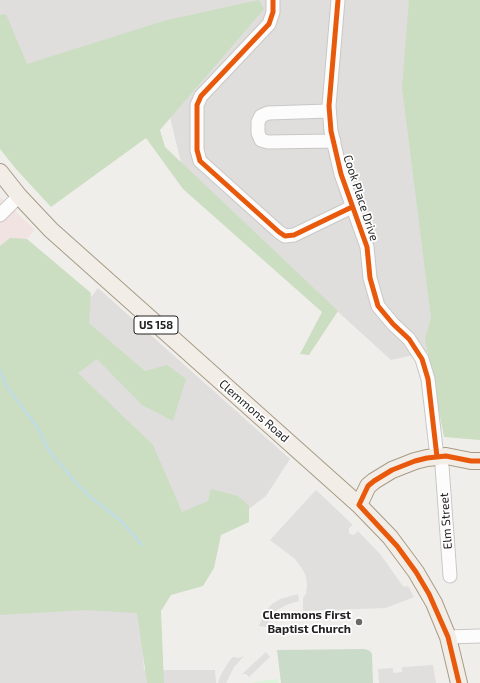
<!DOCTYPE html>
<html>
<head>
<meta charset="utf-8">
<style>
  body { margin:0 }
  canvas { display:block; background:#f0eeeb }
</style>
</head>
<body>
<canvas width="480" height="683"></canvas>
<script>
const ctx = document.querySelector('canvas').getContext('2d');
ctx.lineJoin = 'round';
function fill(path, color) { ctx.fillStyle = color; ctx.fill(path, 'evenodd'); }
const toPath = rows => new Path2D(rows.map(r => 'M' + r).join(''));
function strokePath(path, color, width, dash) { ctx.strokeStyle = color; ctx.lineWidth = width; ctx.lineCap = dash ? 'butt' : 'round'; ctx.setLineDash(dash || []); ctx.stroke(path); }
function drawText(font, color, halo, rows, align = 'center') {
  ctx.font = font + ' "Exo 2",sans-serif'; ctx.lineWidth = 3.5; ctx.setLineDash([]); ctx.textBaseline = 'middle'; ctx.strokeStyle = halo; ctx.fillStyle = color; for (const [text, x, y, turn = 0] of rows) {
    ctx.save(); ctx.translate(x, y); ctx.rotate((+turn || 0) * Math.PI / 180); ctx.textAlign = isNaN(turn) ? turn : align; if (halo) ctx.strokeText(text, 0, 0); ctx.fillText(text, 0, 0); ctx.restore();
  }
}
const residential = toPath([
  [0,0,424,0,455,346,391,360,183,171,154,51,0,93],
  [98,288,290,459,266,496,139,591,144,670,215,670,216,683,0,683,0,595,46,356]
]);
const commercial = toPath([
  [0,197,35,230,0,269]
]);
const forest = toPath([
  [259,0,264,9,160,130,165,147,338,311,309,355,300,354,322,312,183,189,146,138,51,207,16,169,0,149,0,15,6,14,27,64,167,20],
  [409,0,480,0,480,440,444,437,425,339,431,318,402,88],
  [10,238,27,239,91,293,89,323,145,371,167,365,186,379,173,421,142,405,97,359,78,373,153,445,182,512,208,501,211,489,238,496,249,506,249,522,221,535,214,568,203,586,171,595,161,611,164,683,147,683,137,613,86,610,0,615,0,246]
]);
const cemetery = toPath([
  [365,649,370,651,372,654,373,683,281,683,277,650]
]);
const park = toPath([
  [278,679,278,683,251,683,260,681]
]);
const parking = toPath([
  [316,490,353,525,349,528,349,533,350,534,354,535,358,531,381,555,402,585,404,587,408,586,414,597,386,608,303,611,303,598,306,594,307,586,306,577,303,570,295,559,270,540],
  [298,594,299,601,286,605,277,610,272,615,266,627,259,626,264,613,272,604,280,599],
  [266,652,270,657,249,677,246,674,242,674],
  [244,656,234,667,226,683,218,683,221,674,230,660,233,657,239,658],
  [433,665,436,683,379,683,378,669,393,668,393,673,402,672,402,667]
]);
const stream = toPath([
  [0,370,6,386,38,428,45,444,54,457,79,486,86,492,91,498,104,507,122,522,142,545]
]);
const minor = toPath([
  [273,0,273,12,269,24,201,96,197,105,197,150,200,161,279,232,285,236,294,235,352,207],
  [338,0,329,106,331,131,341,174,367,247,370,278,378,306,393,324,409,339,422,359,428,379,437,457],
  [329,111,268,113,261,116,258,122,258,133,261,140,268,142,334,141],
  [0,215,19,196],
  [442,466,450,576],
  [448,637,480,636]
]);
const major = toPath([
  [0,172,19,196,51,230,171,337,359,505,390,537,416,572,434,603,448,637,459,683],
  [359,505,368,486,374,481,392,470,415,461,427,458,446,456,471,461,480,461]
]);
const cycleway = toPath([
  [273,0,273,12,269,24,201,96,197,105,197,150,200,161,279,232,285,236,294,235,352,207],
  [338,0,329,106,331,131,341,174,367,247,370,278,378,306,393,324,409,339,422,359,428,379,437,457],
  [459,683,448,637,429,594,416,572,397,546,359,505,368,486,374,481,392,470,415,461,427,458,446,456,471,461,480,461]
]);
const markers = [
  [359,622,4,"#6a6968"]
];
const shields = [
  [156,325,44]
];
const shieldNames = [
  ["US 158",156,325]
];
const streetNames = [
  ["Cook Place Drive",361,198,72],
  ["Clemmons Road",254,411,41],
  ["Elm Street",446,521,-94]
];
const poiNames = [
  ["Clemmons First",351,615],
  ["Baptist Church",351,629]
];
fill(residential, '#dfdedc');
fill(commercial, '#f1e3e1');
fill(forest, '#cbdec1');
fill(cemetery, '#cadbca');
fill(park, '#daf5da');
fill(parking, '#e0dfde');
strokePath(stream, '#bfdbe3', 2.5);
strokePath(minor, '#c9c8c7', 15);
strokePath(major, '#a79c86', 18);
strokePath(minor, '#fdfcfc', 13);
strokePath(major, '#f3ede7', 16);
strokePath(cycleway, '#e8590c', 5);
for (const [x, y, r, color] of markers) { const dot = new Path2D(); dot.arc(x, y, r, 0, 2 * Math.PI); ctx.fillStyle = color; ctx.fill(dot); strokePath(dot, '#fff', 1.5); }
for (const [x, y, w] of shields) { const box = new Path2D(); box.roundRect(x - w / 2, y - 9, w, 18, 3); ctx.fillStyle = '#fff'; ctx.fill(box); strokePath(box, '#222', 1); }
drawText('bold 11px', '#222', null, shieldNames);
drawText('12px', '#222', '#fff', streetNames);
drawText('bold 12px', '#222', '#fff', poiNames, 'right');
</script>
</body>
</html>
